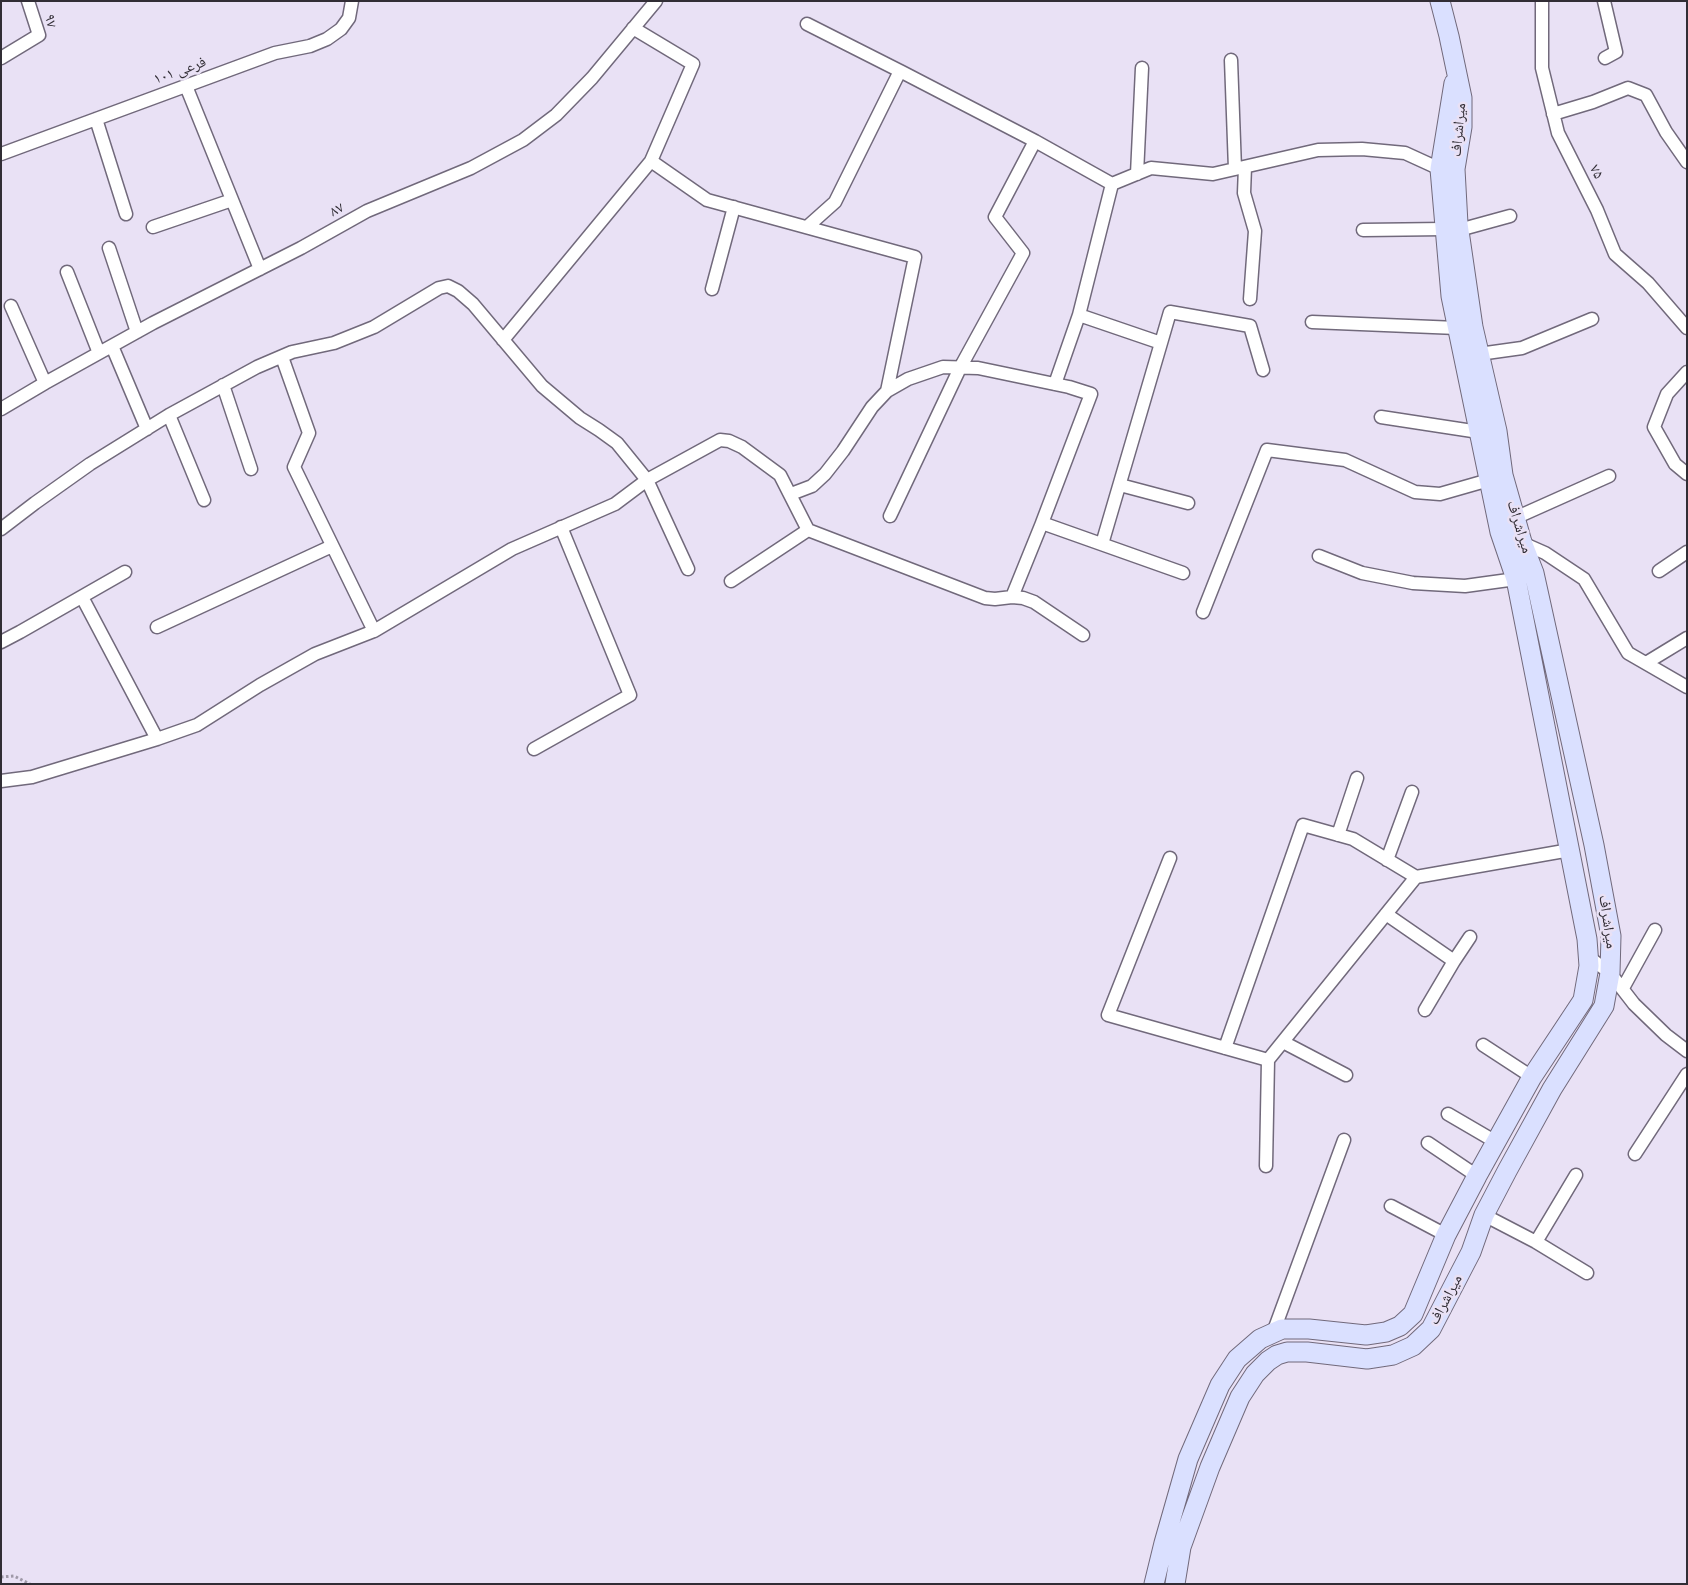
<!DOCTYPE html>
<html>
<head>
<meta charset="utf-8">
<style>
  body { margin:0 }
  #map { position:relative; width:1688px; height:1585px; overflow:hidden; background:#e9e1f5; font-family:"Varela Round",sans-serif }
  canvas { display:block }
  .frame { position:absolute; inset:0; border:2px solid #312d35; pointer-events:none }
</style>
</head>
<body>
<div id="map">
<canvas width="1688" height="1585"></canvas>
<div class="frame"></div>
</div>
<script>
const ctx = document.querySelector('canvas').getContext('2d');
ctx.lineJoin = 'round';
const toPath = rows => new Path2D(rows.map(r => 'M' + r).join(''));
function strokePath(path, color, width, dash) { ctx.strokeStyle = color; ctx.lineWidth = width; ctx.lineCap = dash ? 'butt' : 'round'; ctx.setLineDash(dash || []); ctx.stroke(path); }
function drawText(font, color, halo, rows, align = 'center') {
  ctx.font = font + ' "Varela Round","Noto Naskh Arabic",sans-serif'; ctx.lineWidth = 5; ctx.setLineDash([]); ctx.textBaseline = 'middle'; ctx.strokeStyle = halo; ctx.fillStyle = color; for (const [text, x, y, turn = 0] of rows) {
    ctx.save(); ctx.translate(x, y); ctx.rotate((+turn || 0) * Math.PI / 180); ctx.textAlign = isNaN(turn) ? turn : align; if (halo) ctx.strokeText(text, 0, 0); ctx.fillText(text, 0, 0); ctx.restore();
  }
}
const path = toPath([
  [1,1577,14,1576,30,1584]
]);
const street = toPath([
  [1542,1,1542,68,1558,133,1597,210,1615,254,1648,283,1687,328],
  [1604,1,1616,52,1605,58],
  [633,28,693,64,651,161],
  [1,58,39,35,28,1],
  [1231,60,1235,169],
  [900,71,1035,141,1112,184],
  [186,86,260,269],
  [1553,114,1593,102,1628,88,1646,95,1666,132,1687,162],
  [96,119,126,214],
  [1,154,275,53,310,46,327,39,341,29,349,18,352,1],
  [1245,167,1244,193,1255,231,1250,299],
  [1137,174,1142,68],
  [1112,184,1151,168,1213,174,1318,150,1362,149,1405,153,1440,169],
  [153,227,232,200],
  [807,227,835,202,900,71,807,24],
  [1363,230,1445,229],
  [1459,230,1510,216],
  [109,248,137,332],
  [67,272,99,353],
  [712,289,734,207],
  [11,306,45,383],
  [1079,315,1112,184],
  [1312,322,1457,328],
  [503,340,651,161,707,200,915,257,887,391],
  [1161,343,1170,312,1250,326,1263,370],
  [112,346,147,429],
  [1479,354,1522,348,1592,319],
  [282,357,309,433,294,467,374,631],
  [1687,372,1667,394,1654,427,1675,464,1687,474],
  [1055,384,1079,315,1161,343,1102,544],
  [223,385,251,469],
  [1,409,45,383,153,323,301,248,367,211,471,168,523,140,556,115,592,78,656,1],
  [169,415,204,500],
  [1381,417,1479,432],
  [1120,485,1188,503],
  [791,494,812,486,825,474,843,451,872,407,887,391,908,379,943,367,978,368,1069,387,1091,394,1042,523],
  [890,516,960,368,1023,253,995,217,1035,141],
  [1515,518,1609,476],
  [1,529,35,503,90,464,169,415,257,367,292,352,334,343,374,327,439,288,448,286,458,291,473,304,542,386,580,418,599,430,617,443,647,480,688,569],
  [1520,542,1545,553,1584,579,1628,653,1687,687],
  [1319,556,1362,573,1413,583,1465,586,1516,579],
  [1659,571,1687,552],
  [731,581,808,530],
  [82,597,157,739],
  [1012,597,1042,523,1183,573],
  [1203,612,1267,450,1345,460,1415,492,1440,494,1489,480],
  [157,627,332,546],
  [1,642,20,632,125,572],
  [1646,663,1687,638],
  [534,749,630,695,561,527],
  [1,781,32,777,157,739,197,725,260,685,315,654,374,631,512,549,615,504,647,480,720,440,729,441,742,447,780,475,808,530,985,598,995,599,1012,597,1023,598,1034,602,1083,635],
  [1338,835,1357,778],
  [1170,858,1108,1015,1268,1060,1416,877,1570,850],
  [1387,860,1412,792],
  [1386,914,1454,961],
  [1590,958,1610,973,1634,1004,1666,1035,1687,1051],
  [1623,988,1655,930],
  [1425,1010,1454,961,1470,937],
  [1283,1042,1346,1075],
  [1483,1045,1532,1077],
  [1225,1048,1303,825,1353,839,1416,877],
  [1448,1114,1496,1142],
  [1428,1143,1477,1176],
  [1635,1154,1687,1074],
  [1266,1166,1268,1060],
  [1391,1206,1446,1235],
  [1484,1215,1536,1242,1587,1273],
  [1536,1242,1576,1175],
  [1273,1333,1344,1140]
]);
const secondary = toPath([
  [1154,1584,1164,1543,1188,1459,1220,1385,1237,1359,1260,1339,1282,1329,1309,1329,1366,1335,1386,1332,1400,1326,1413,1314,1446,1235,1477,1176,1532,1077,1583,1000,1589,966,1587,939,1516,579,1500,532,1451,296,1440,169,1454,83],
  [1175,1584,1181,1547,1210,1467,1240,1397,1255,1374,1268,1361,1277,1355,1287,1352,1307,1352,1367,1359,1393,1355,1413,1346,1431,1329,1471,1252,1484,1215,1507,1171,1552,1089,1604,1006,1610,973,1611,936,1594,845,1534,573,1522,542,1503,475,1497,431,1473,327,1458,224,1455,169,1462,127,1462,98,1449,36,1440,1]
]);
const streetNames = [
  ["۹۷",50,21,79],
  ["فرعی ۱۰۱",180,71,-20],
  ["میراشراف",1459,130,-85],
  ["۷۵",1596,172,64],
  ["۸۷",337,210,-29],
  ["میراشراف",1519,527,73],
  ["میراشراف",1607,922,82],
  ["میراشراف",1446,1300,-62]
];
strokePath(street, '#71697b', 15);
strokePath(secondary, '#71697b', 21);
strokePath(path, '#9f99a8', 3, [2.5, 2.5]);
strokePath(street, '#fff', 12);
strokePath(secondary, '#dae0ff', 19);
drawText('15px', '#312d35', '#e9e1f5', streetNames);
</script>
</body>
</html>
